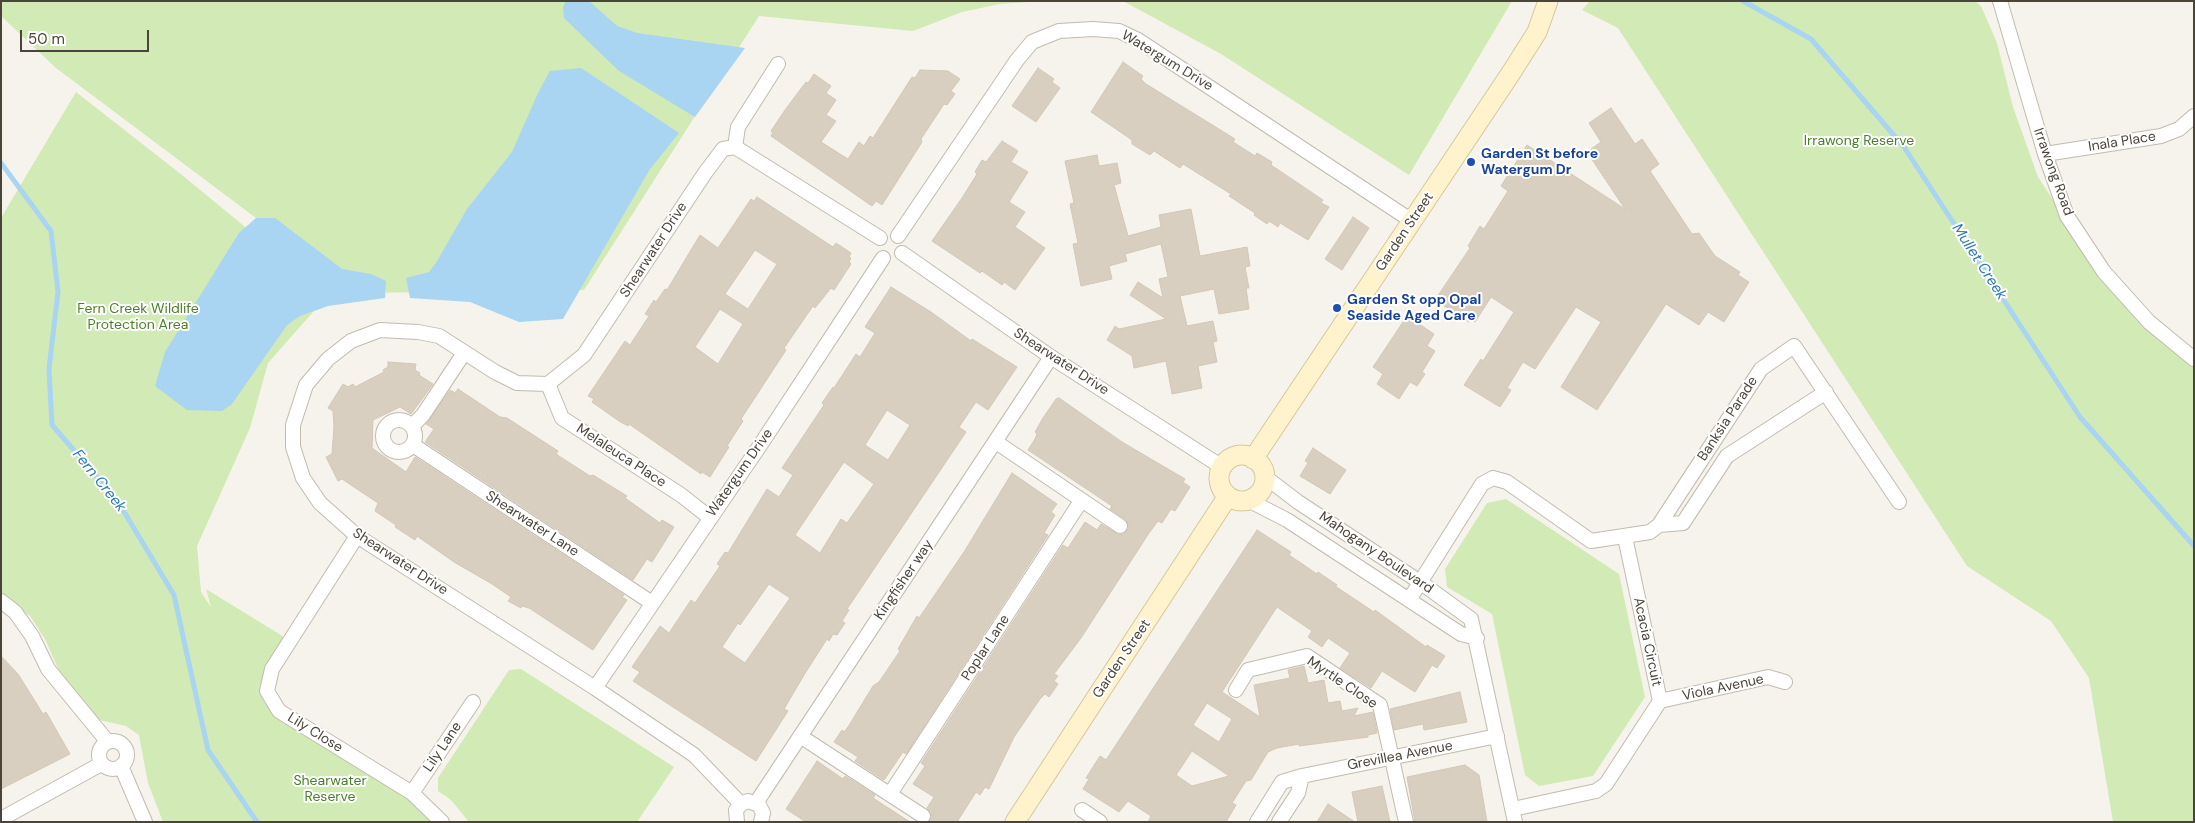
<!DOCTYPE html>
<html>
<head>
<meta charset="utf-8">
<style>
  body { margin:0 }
  #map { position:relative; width:2195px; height:823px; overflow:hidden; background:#f6f3ec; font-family:"DM Sans",sans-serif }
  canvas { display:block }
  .frame { position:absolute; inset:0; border:2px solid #4b4439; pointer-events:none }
  .scale { position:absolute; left:20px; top:30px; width:129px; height:22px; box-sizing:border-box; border:2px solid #4b4439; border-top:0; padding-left:6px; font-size:15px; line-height:18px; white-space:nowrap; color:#4b4439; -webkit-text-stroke:4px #fff; paint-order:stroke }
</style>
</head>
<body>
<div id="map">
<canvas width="2195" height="823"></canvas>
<div class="frame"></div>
<div class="scale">50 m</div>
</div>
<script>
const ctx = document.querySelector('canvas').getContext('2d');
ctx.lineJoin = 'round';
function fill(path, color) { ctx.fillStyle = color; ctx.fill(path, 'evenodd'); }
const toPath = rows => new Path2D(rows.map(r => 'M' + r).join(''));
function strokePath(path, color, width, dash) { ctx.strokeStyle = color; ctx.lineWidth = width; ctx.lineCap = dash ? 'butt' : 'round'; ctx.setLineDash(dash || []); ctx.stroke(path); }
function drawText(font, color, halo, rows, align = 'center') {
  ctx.font = font + ' "DM Sans",sans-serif'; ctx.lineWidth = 4; ctx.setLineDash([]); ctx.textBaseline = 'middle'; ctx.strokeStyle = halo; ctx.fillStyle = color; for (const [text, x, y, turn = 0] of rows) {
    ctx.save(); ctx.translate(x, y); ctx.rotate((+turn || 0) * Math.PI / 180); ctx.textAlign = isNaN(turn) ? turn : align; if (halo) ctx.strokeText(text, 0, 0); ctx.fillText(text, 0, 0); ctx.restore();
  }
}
const green = toPath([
  [1,1,1044,1,1000,4,962,12,913,31,759,16,584,290,356,293,56,68,1,16],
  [1123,1,1512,1,1409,175,1221,54],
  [1590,1,1975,1,1981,6,1997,43,2013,107,2038,177,2100,272,2194,365,2194,822,2113,822,2089,678,2051,621,1967,566,1618,28,1582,10],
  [76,92,182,175,328,295,268,363,250,428,197,546,201,592,211,607,206,589,284,637,264,672,260,686,264,702,276,717,409,799,432,822,163,822,148,783,139,735,126,726,95,719,60,673,45,639,30,616,1,598,1,218],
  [1506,499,1619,574,1645,697,1593,776,1539,786,1525,775,1492,614,1447,587,1445,569,1487,503],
  [521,669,674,767,637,822,469,822,451,800,438,791,438,778,509,670]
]);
const water = toPath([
  [566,1,589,1,617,26,637,33,745,48,695,117,619,71,564,18,563,7],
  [581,68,679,133,650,169,563,319,519,322,470,302,410,298,406,278,429,272,436,263,467,209,512,152,538,93,550,71],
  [256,218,275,218,342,269,371,274,386,281,385,298,328,306,300,316,287,325,232,404,222,411,187,410,155,386,165,352,239,233]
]);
const stream = toPath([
  [1743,1,1811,39,1904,147,2080,417,2194,546],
  [1,163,51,231,58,292,49,369,52,425,117,500,174,595,208,750,257,822]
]);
const building = toPath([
  [1123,62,1143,76,1141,79,1146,84,1235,139,1233,142,1255,156,1257,153,1272,162,1271,165,1323,200,1321,203,1329,207,1308,240,1280,223,1278,227,1269,221,1267,224,1254,215,1255,213,1229,196,1231,194,1183,164,1180,168,1154,151,1150,155,1132,144,1132,140,1091,112,1123,62],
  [1038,68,1054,79,1052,82,1060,88,1036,122,1012,106,1038,68],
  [920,70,948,71,960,79,951,91,955,94,947,105,944,104,921,139,922,142,882,205,876,201,872,206,771,136,773,132,771,131,785,110,806,82,808,83,814,74,831,86,826,93,836,100,826,115,836,121,821,142,848,159,859,142,864,146,870,136,873,138,912,77,915,78,920,70],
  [1611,108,1635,144,1642,139,1659,164,1650,171,1692,234,1699,233,1715,256,1740,272,1738,275,1749,282,1724,322,1708,312,1699,325,1666,304,1597,410,1561,387,1601,322,1576,307,1535,369,1523,362,1507,388,1511,390,1500,407,1464,385,1481,359,1483,361,1514,312,1491,297,1475,322,1470,319,1469,322,1435,300,1470,248,1468,246,1480,226,1484,229,1508,191,1501,186,1527,145,1625,209,1587,152,1601,142,1589,123,1611,108],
  [1002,141,1018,151,1011,162,1028,172,1009,202,1025,212,1015,227,1045,248,1015,290,1004,282,1002,285,982,271,980,273,932,241,962,198,977,174,975,172,982,160,986,162,1002,141],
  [1097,155,1099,166,1117,163,1121,183,1114,185,1128,236,1161,227,1159,215,1191,209,1200,256,1247,247,1250,266,1245,267,1249,288,1246,288,1249,309,1219,314,1214,289,1180,296,1187,326,1213,321,1217,341,1213,342,1217,362,1198,366,1202,388,1172,394,1166,361,1134,368,1132,356,1107,340,1115,326,1119,329,1166,319,1130,295,1138,282,1163,298,1159,279,1168,277,1161,244,1125,254,1127,261,1109,266,1112,279,1081,286,1073,244,1078,243,1070,204,1074,203,1065,161,1097,155],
  [757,197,833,247,836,243,851,253,849,257,851,258,849,262,851,264,834,290,831,288,815,308,813,306,784,348,786,350,741,419,743,421,727,446,729,447,710,477,702,472,701,474,629,424,628,426,619,421,592,402,594,399,588,396,625,341,630,345,649,316,645,314,654,300,656,302,665,289,667,290,700,235,718,248,751,199,754,201,757,197],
  [755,250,777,264,748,309,725,294,755,250],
  [720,309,743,324,718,364,695,347,720,309],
  [1353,217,1369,228,1342,270,1325,259,1353,217],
  [891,287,931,312,971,341,972,339,1017,367,988,410,976,402,959,427,966,432,847,609,849,610,842,621,845,623,837,635,833,634,829,641,827,639,804,675,784,709,788,711,756,761,633,681,640,672,632,667,660,626,669,633,691,600,695,603,720,566,717,564,725,552,728,553,767,489,779,497,793,475,782,468,824,405,822,403,833,387,834,388,856,354,860,357,875,333,865,327,891,287],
  [887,410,910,425,888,460,865,445,887,410],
  [844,462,874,484,847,523,841,519,820,553,795,535,844,462],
  [769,584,790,598,745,663,722,647,738,623,740,625,769,584],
  [1407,316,1434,334,1427,346,1435,351,1422,372,1425,374,1417,386,1410,382,1399,399,1377,384,1383,374,1373,367,1407,316],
  [388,362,416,364,415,370,420,373,419,375,433,384,411,414,400,407,373,420,372,448,406,472,415,457,624,595,622,597,627,600,593,650,529,608,522,606,521,608,508,601,511,597,492,584,454,562,417,536,415,540,395,527,396,525,375,511,378,503,342,479,338,481,326,457,332,454,334,427,333,411,328,408,343,384,348,387,353,384,355,387,384,372,383,370,388,367,388,362],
  [458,389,500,417,507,418,558,451,556,454,562,458,590,476,593,475,627,496,625,498,660,523,662,520,674,527,652,562,647,559,633,580,425,442,434,429,426,424,450,390,455,393,458,389],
  [1059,398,1122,442,1185,479,1183,482,1190,487,1175,511,1171,509,1162,523,1158,521,1149,533,1081,638,1054,674,1058,676,1054,681,1058,684,1049,697,1045,694,1040,699,1014,737,989,789,985,787,980,795,976,792,957,822,929,822,932,816,927,808,934,797,913,784,925,766,921,763,1063,545,1068,548,1085,522,1097,530,1101,524,1119,535,1124,534,1129,527,1125,519,1110,509,1112,506,1028,450,1035,439,1037,434,1035,432,1043,418,1056,399,1059,398],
  [1313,448,1346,470,1330,494,1300,476,1308,463,1305,461,1313,448],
  [1012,473,1057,504,1051,512,1055,515,1044,533,1048,535,906,754,903,752,884,780,855,761,858,757,834,742,842,730,844,732,848,727,873,686,879,682,900,651,898,649,917,616,919,618,964,552,1012,473],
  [1257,530,1291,552,1289,555,1317,574,1318,572,1337,585,1335,586,1374,612,1375,610,1426,647,1427,645,1445,656,1437,668,1432,665,1415,692,1382,671,1371,688,1340,668,1350,653,1328,638,1322,647,1308,637,1312,631,1277,607,1222,692,1260,717,1254,685,1290,678,1288,670,1304,666,1308,683,1324,680,1328,703,1340,701,1342,711,1358,708,1354,716,1373,712,1377,733,1368,735,1368,737,1299,746,1299,744,1277,748,1268,752,1251,780,1246,781,1232,803,1236,805,1226,822,1148,822,1151,816,1128,801,1119,812,1083,789,1089,779,1086,778,1100,756,1106,760,1257,530],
  [1207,703,1232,719,1219,742,1193,725,1207,703],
  [1192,751,1229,776,1192,786,1176,775,1192,751],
  [1,656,18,674,43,714,46,712,70,754,1,789,1,656],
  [1460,692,1467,722,1424,730,1423,724,1394,730,1390,709,1460,692],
  [817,761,843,779,845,776,875,795,873,798,910,822,806,822,786,809,817,761],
  [1465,765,1479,775,1487,822,1415,822,1407,777,1465,765],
  [1382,786,1390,822,1358,822,1352,792,1382,786],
  [1328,804,1355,822,1317,822,1328,804]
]);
const street = toPath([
  [2000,1,2045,154,2067,216,2104,272,2149,322,2194,359],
  [735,147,738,127,778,64],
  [2045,154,2161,136,2179,129,2194,116],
  [898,236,1017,60,1032,42,1059,31,1093,29,1119,31,1138,40,1412,221],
  [902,253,1051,357,1222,467],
  [548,384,562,418,681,495,709,517],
  '383 436a16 16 0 1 1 32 0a16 16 0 1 1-32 0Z',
  [412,426,423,415,464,353],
  [996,442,1120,526],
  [413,445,652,603],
  [1264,476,1298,502,1420,582,1471,619,1515,822],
  [1248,500,1287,520,1461,634,1477,638],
  [1659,525,1683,523,1727,456,1826,392],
  [357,536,272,669,267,691,279,711,412,793,442,822],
  [1409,600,1482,484,1493,478,1507,482,1591,541,1650,532,1659,525,1761,369,1794,346,1899,502],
  [1,601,15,612,32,636,48,669,107,741],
  [595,688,761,444,883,258],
  [1236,690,1248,670,1307,656,1380,705,1406,822],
  [1660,701,1768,677,1785,682],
  [800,736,923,816],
  '99 755a14 14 0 1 1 28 0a14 14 0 1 1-28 0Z',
  [121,766,145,822],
  [412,793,473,702],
  [890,794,1081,501],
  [756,803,1051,357],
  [741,804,694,755,595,688,357,536,320,503,303,478,293,447,293,425,306,385,328,359,351,341,380,330,418,332,439,336,495,372,517,383,548,384,584,355,705,173,723,149,735,147,880,238],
  [1513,809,1596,791,1606,784,1660,701,1625,537],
  [1082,810,1100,822],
  [1,819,101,764],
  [737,822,736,810,741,804,748,801,759,805,763,813,761,822],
  [1257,822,1282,782,1302,776,1497,736],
  [1279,822,1298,793,1302,776]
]);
const secondary = toPath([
  '1219 478a23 23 0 1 1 46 0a23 23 0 1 1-46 0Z',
  [1253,459,1511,73,1537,32,1548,1],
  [1015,822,1228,496]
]);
const markers = [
  [1471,162,5,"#1a4fb4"],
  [1337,308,5,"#1a4fb4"]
];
const streetNames = [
  ["Watergum Drive",1167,61,31],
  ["Inala Place",2122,142,-9],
  ["Irrawong Road",2053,172,70],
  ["Garden Street",1405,232,-56],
  ["Shearwater Drive",654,250,-57],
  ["Shearwater Drive",1061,362,33],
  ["Banksia Parade",1728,419,-57],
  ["Melaleuca Place",621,456,33],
  ["Watergum Drive",740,473,-55],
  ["Shearwater Lane",532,524,33],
  ["Mahogany Boulevard",1376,553,34],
  ["Shearwater Drive",400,562,33],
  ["Kingfisher way",904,580,-56],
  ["Acacia Circuit",1647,642,78],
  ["Poplar Lane",986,648,-57],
  ["Garden Street",1122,659,-56],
  ["Myrtle Close",1342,683,34],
  ["Viola Avenue",1723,688,-12],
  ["Lily Close",315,733,32],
  ["Lily Lane",443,747,-56],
  ["Grevillea Avenue",1400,756,-11]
];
const parkNames = [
  ["Irrawong Reserve",1859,141],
  ["Fern Creek Wildlife",138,309],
  ["Protection Area",138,325],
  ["Shearwater",330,781],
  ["Reserve",330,797]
];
const transitNames = [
  ["Garden St before",1481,154],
  ["Watergum Dr",1481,170],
  ["Garden St opp Opal",1347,300],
  ["Seaside Aged Care",1347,316]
];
const waterNames = [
  ["Mullet Creek",1979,262,57],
  ["Fern Creek",99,481,51]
];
fill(green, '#d2eab5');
fill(water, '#a9d4f2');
strokePath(stream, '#a9d4f2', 5);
fill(building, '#d8cfc1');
strokePath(building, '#d3c7b4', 1);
strokePath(street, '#c2bbae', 16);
strokePath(secondary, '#d6c79b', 21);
strokePath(street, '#fff', 14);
strokePath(secondary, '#fff3cd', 19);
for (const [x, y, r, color] of markers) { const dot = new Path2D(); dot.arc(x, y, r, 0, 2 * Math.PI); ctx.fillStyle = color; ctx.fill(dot); strokePath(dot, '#fff', 2); }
drawText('14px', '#4b4439', '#fff', streetNames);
drawText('14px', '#4a7f2a', '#fff', parkNames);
drawText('bold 14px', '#164399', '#fff', transitNames, 'left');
drawText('italic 15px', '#2e7ab2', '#fff', waterNames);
</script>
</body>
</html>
